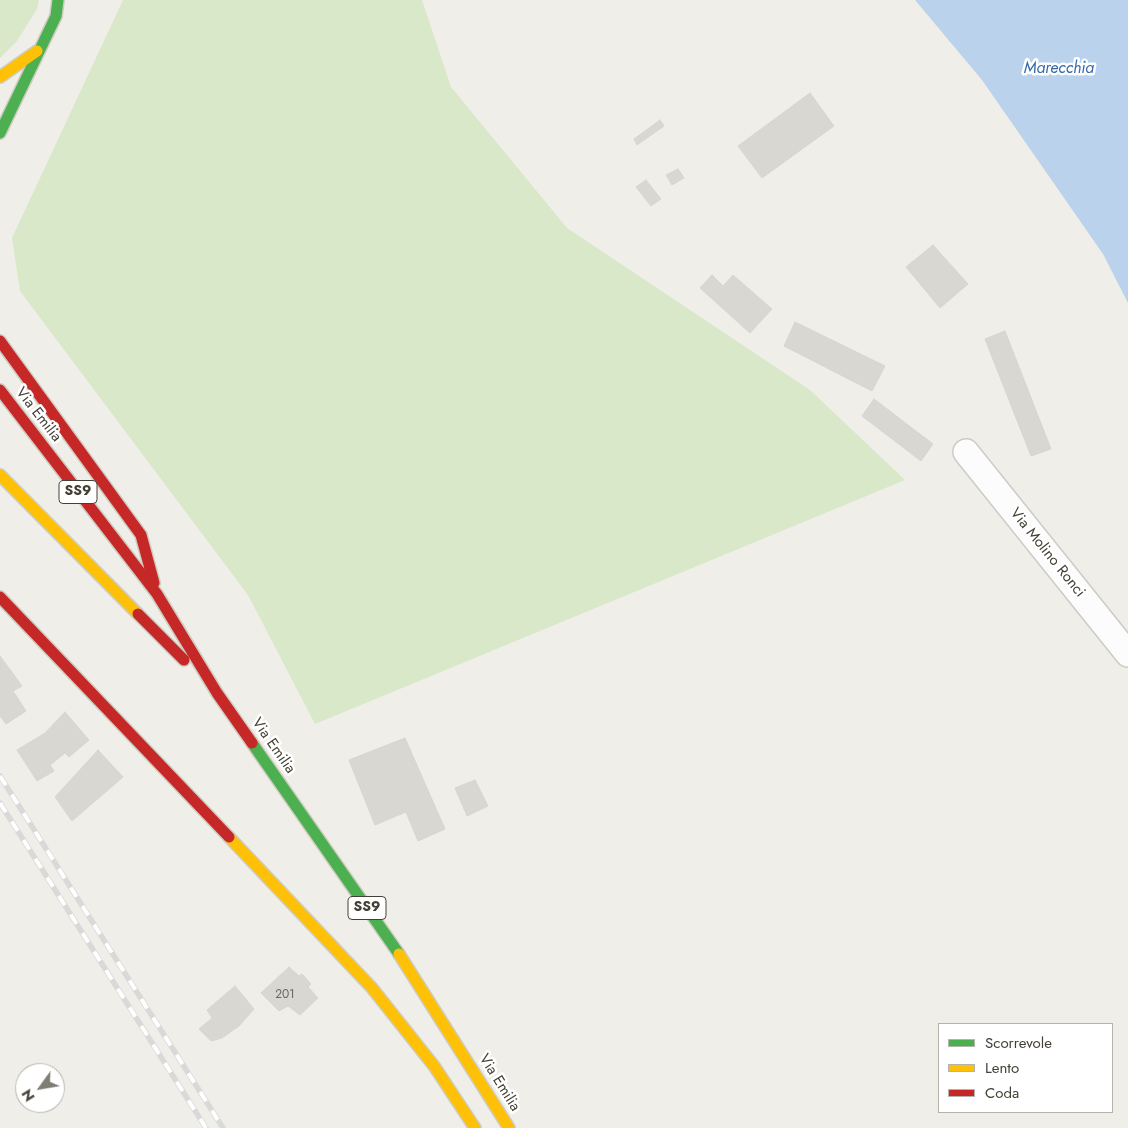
<!DOCTYPE html>
<html>
<head>
<meta charset="utf-8">
<style>
  body { margin:0 }
  #map { position:relative; width:1128px; height:1128px; overflow:hidden; background:#efeee8; font-family:Jost,sans-serif }
  canvas { display:block }
  .legend { position:absolute; left:938px; top:1023px; width:175px; height:90px; box-sizing:border-box; background:#fff; border:1px solid #b4b3ae; margin:0; padding:6px 9px; list-style:none; font-size:15px; color:#444035 }
  .legend li { display:flex; align-items:center; gap:10px; height:25px }
  .legend b { width:25px; border:1px solid #b4b3ae }
  .north { position:absolute; left:15px; top:1063px; width:50px; height:50px; box-sizing:border-box; background:#fff; border:1px solid #b4b3ae; border-radius:50%; rotate:238deg; font-size:14px; font-weight:700; line-height:20px; text-align:center; color:#444035 }
  .north::after { content:''; display:block; margin:auto; width:18px; height:22px; background:#807d74; clip-path:polygon(50% 0,100% 100%,50% 72%,0 100%) }
</style>
</head>
<body>
<div id="map">
<canvas width="1128" height="1128"></canvas>
<ul class="legend">
<li><b style="height:6px;background:#4caf50"></b>Scorrevole</li>
<li><b style="height:6px;background:#ffc107"></b>Lento</li>
<li><b style="height:6px;background:#c62828"></b>Coda</li>
</ul>
<div class="north">N</div>
</div>
<script>
const ctx = document.querySelector('canvas').getContext('2d');
ctx.lineJoin = 'round';
function fill(path, color) { ctx.fillStyle = color; ctx.fill(path, 'evenodd'); }
const toPath = rows => new Path2D(rows.map(r => 'M' + r).join(''));
function strokePath(path, color, width, dash) { ctx.strokeStyle = color; ctx.lineWidth = width; ctx.lineCap = dash ? 'butt' : 'round'; ctx.setLineDash(dash || []); ctx.stroke(path); }
function drawText(font, color, halo, rows, align = 'center') {
  ctx.font = font + ' Jost,sans-serif'; ctx.lineWidth = 5; ctx.setLineDash([]); ctx.textBaseline = 'middle'; ctx.strokeStyle = halo; ctx.fillStyle = color; for (const [text, x, y, turn = 0] of rows) {
    ctx.save(); ctx.translate(x, y); ctx.rotate((+turn || 0) * Math.PI / 180); ctx.textAlign = isNaN(turn) ? turn : align; if (halo) ctx.strokeText(text, 0, 0); ctx.fillText(text, 0, 0); ctx.restore();
  }
}
const green = toPath([
  [0,0,39,0,37,9,17,41,0,58],
  [123,0,422,0,451,87,567,228,810,390,905,480,315,724,248,595,20,291,12,238]
]);
const water = toPath([
  [915,0,1128,0,1128,303,1103,254,982,80]
]);
const building = toPath([
  [810,93,834,126,762,178,738,146,810,93],
  [660,120,664,126,637,145,634,139,660,120],
  [678,169,684,178,672,185,666,175,678,169],
  [646,180,661,199,651,206,636,187,646,180],
  [933,245,968,284,940,308,906,267,933,245],
  [712,275,723,286,733,275,772,309,750,333,700,288,712,275],
  [795,322,885,366,872,391,784,346,795,322],
  [1005,331,1051,449,1031,456,985,339,1005,331],
  [874,399,933,444,921,461,862,416,874,399],
  [0,656,22,686,13,691,26,711,6,724,0,716,0,656],
  [65,712,89,740,69,757,65,753,50,765,54,771,37,781,17,750,45,733,65,712],
  [405,738,445,829,418,841,406,812,375,825,349,760,405,738],
  [98,750,123,777,72,821,55,797,98,750],
  [475,780,488,806,467,816,455,788,475,780],
  [289,967,299,976,302,974,311,984,308,987,318,998,300,1015,288,1006,279,1011,261,993,289,967],
  [235,986,254,1009,239,1026,222,1038,211,1041,199,1029,212,1018,207,1010,235,986]
]);
const street = toPath([
  [966,452,1128,654]
]);
const fast = toPath([
  [0,133,56,16,58,0],
  [252,743,399,954]
]);
const slow = toPath([
  [0,77,37,51],
  [0,475,138,614],
  [229,837,372,988,434,1066,475,1128],
  [399,954,509,1128]
]);
const jam = toPath([
  [0,341,141,535,154,583],
  [0,390,157,594,217,693,252,743],
  [0,597,229,837],
  [138,614,184,660]
]);
const rail = toPath([
  [0,776,223,1128],
  [0,803,206,1128]
]);
const numberNames = [
  ["201",285,995]
];
const shields = [
  [78,492,38],
  [367,908,38]
];
const shieldNames = [
  ["SS9",78,492],
  ["SS9",367,908]
];
const streetNames = [
  ["Via Emilia",38,415,52],
  ["Via Molino Ronci",1047,553,51],
  ["Via Emilia",273,746,55],
  ["Via Emilia",499,1083,58]
];
const waterNames = [
  ["Marecchia",1059,69]
];
fill(green, '#d8e8c9');
fill(water, '#bad2eb');
fill(building, '#d8d7d1');
strokePath(building, '#d7d5ce', 1);
strokePath(street, '#cdcbc6', 28);
strokePath(fast, '#ceccc0', 14);
strokePath(slow, '#ceccc0', 14);
strokePath(jam, '#ceccc0', 14);
strokePath(street, '#fdfcfc', 25);
strokePath(fast, '#4caf50', 11);
strokePath(slow, '#ffc107', 11);
strokePath(jam, '#c62828', 11);
strokePath(rail, '#d9d9d8', 5.5);
strokePath(rail, '#fff', 4, [11]);
drawText('12px', '#6a665d', null, numberNames);
for (const [x, y, w] of shields) { const box = new Path2D(); box.roundRect(x - w / 2, y - 11.5, w, 23, 4); ctx.fillStyle = '#fff'; ctx.fill(box); strokePath(box, '#444035', 1); }
drawText('bold 14px', '#444035', null, shieldNames);
drawText('15px', '#444035', '#fff', streetNames);
drawText('italic 16px', '#3469aa', '#fff', waterNames);
</script>
</body>
</html>
